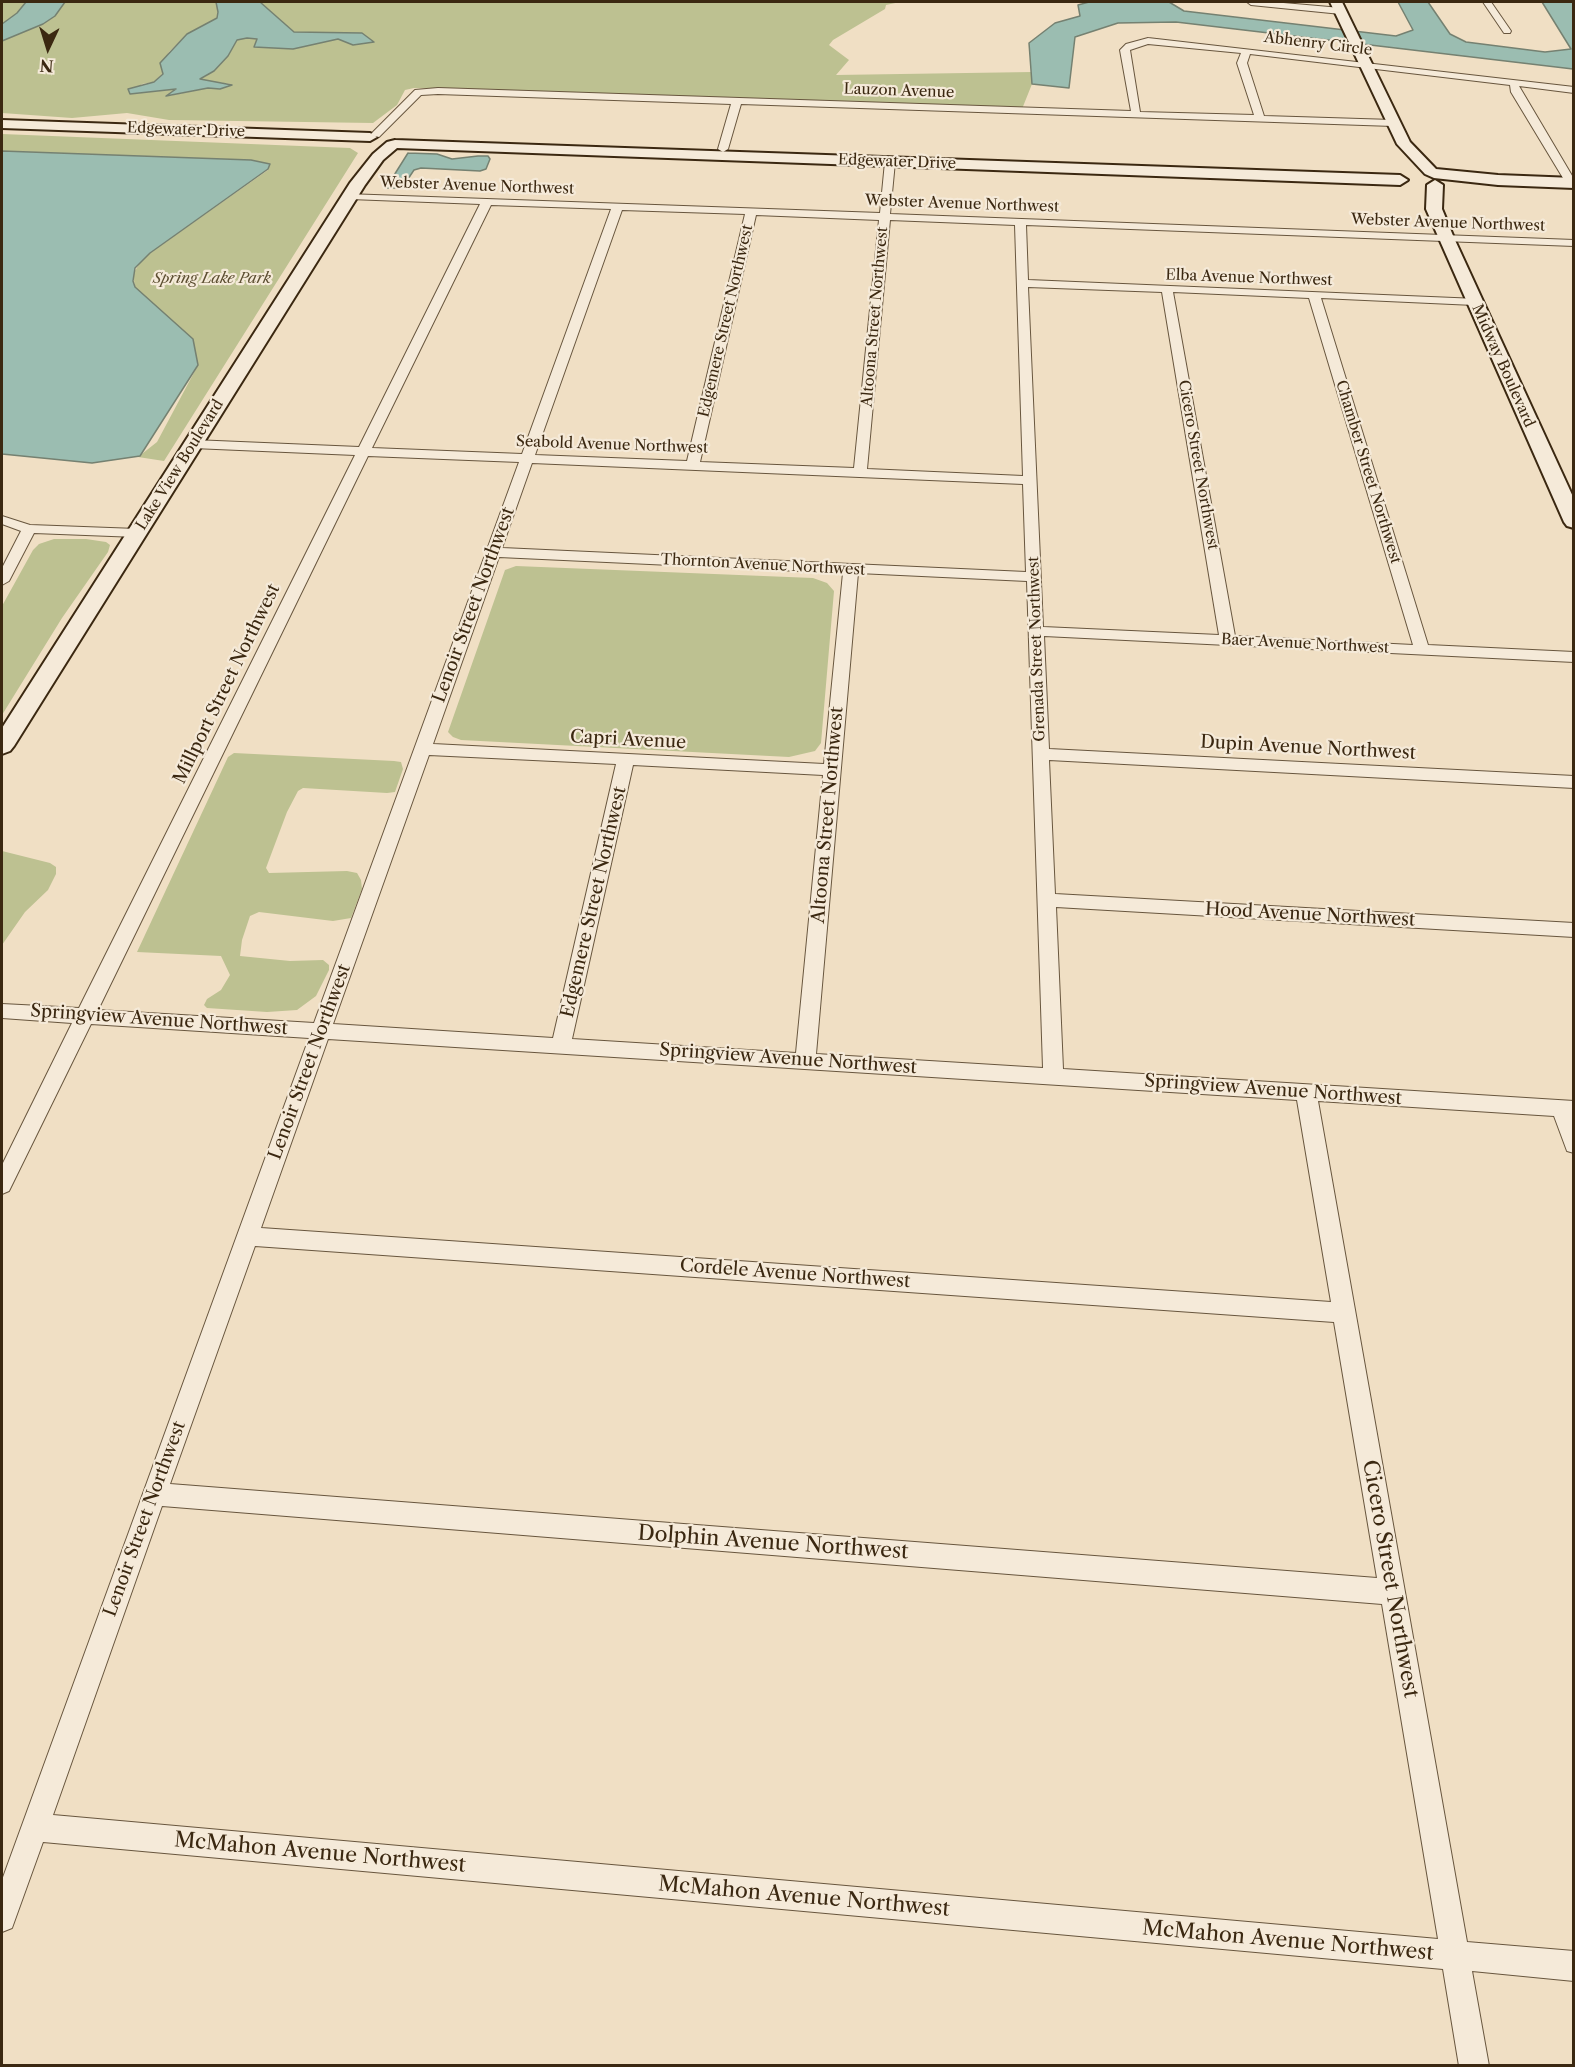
<!DOCTYPE html>
<html>
<head>
<meta charset="utf-8">
<style>
  body { margin:0 }
  #map { position:relative; width:1575px; height:2067px; overflow:hidden; background:#f0dfc4; font-family:"Libre Caslon Text",serif }
  canvas { display:block }
  .frame { position:absolute; inset:0; border:3px solid #3b2811; pointer-events:none }
  .north { position:absolute; left:18px; top:18px; width:60px; height:60px; -webkit-text-stroke:4px #f5ead9; paint-order:stroke; rotate:184deg; font-size:16px; font-weight:700; line-height:24px; text-align:center; color:#3b2811 }
  .north::after { content:''; display:block; margin:auto; width:21px; height:27px; background:#3b2811; clip-path:polygon(50% 0,100% 100%,50% 72%,0 100%) }
</style>
</head>
<body>
<div id="map">
<canvas width="1575" height="2067"></canvas>
<div class="frame"></div>
<div class="north">N</div>
</div>
<script>
const ctx = document.querySelector('canvas').getContext('2d');
ctx.lineJoin = 'round';
function fill(path, color) { ctx.fillStyle = color; ctx.fill(path, 'evenodd'); }
const toPath = rows => new Path2D(rows.map(r => 'M' + r).join(''));
function strokePath(path, color, width, dash) { ctx.strokeStyle = color; ctx.lineWidth = width; ctx.lineCap = dash ? 'butt' : 'round'; ctx.setLineDash(dash || []); ctx.stroke(path); }
function drawText(font, color, halo, rows, align = 'center') {
  ctx.font = font + ' "Libre Caslon Text",serif'; ctx.lineWidth = 4.5; ctx.setLineDash([]); ctx.textBaseline = 'middle'; ctx.strokeStyle = halo; ctx.fillStyle = color; for (const [text, x, y, turn = 0] of rows) {
    ctx.save(); ctx.translate(x, y); ctx.rotate((+turn || 0) * Math.PI / 180); ctx.textAlign = isNaN(turn) ? turn : align; if (halo) ctx.strokeText(text, 0, 0); ctx.fillText(text, 0, 0); ctx.restore();
  }
}
const green = toPath([
  [2,2,26,2,17,13,2,24],
  [65,2,216,2,218,12,217,18,187,34,169,52,161,68,163,73,154,82,142,84,131,94,177,89,168,96,208,88,220,89,231,84,200,80,214,71,228,56,237,40,247,38,257,39,254,47,293,49,338,39,353,45,362,33,294,32,260,2,900,2,886,5,885,9,833,40,829,45,849,60,836,75,1032,72,1032,84,1022,109,414,88,405,90,397,105,373,123,169,120,127,113,72,118,2,113,2,41,43,24,55,16],
  [2,134,350,148,358,153,164,461,138,457,157,442,198,365,135,287,133,274,141,261,150,253,268,170,270,164,251,160,2,151],
  [54,539,86,539,106,542,110,545,108,552,62,618,2,715,2,606,33,550,39,544],
  [516,566,813,578,827,583,834,591,821,743,815,751,789,757,461,740,453,737,448,732,505,570],
  [234,753,394,761,401,762,403,769,395,792,387,793,303,788,298,791,287,812,266,868,269,873,347,871,357,873,361,880,362,889,351,918,333,921,259,912,250,916,242,940,240,956,290,961,323,960,329,965,329,970,316,996,297,1010,267,1012,207,1008,204,1005,207,999,221,990,230,975,221,956,137,952,228,757],
  [2,851,50,863,56,867,56,874,48,890,25,912,2,945]
]);
const water = toPath([
  [26,2,65,2,55,16,43,24,2,41,2,24,17,13,26,2],
  [216,2,260,2,294,32,362,33,374,42,353,45,338,39,293,49,254,47,257,39,247,38,237,40,228,56,214,71,200,79,232,85,220,89,208,88,166,96,176,89,130,94,128,89,154,82,163,74,160,63,187,34,217,18,218,12,216,2],
  [1089,2,1169,2,1184,11,1396,36,1413,30,1398,2,1428,2,1450,34,1466,42,1545,52,1571,49,1542,2,1573,2,1573,69,1176,22,1118,23,1075,37,1069,88,1032,84,1029,43,1055,23,1080,16,1078,5,1089,2],
  [2,151,251,160,270,164,268,169,150,253,135,268,133,281,135,287,193,339,198,365,140,456,92,463,2,454,2,151],
  [408,153,437,154,452,159,478,156,488,156,490,159,486,169,480,171,421,168,414,170,402,188,386,188,408,153]
]);
const street = toPath([
  [1247,2,1272,2,1341,8,1345,11,1341,14,1251,5,1247,2],
  [1483,2,1491,2,1511,31,1510,33,1504,33,1483,2],
  [1148,38,1574,87,1574,93,1519,86,1574,179,1574,186,1566,183,1511,92,1510,85,1250,54,1247,63,1264,116,1393,120,1398,123,1393,126,741,104,728,149,723,152,718,149,731,104,438,94,421,95,379,137,370,135,415,90,438,88,1131,111,1120,50,1126,44,1148,38],
  [1148,44,1241,53,1237,63,1254,115,1140,112,1130,50,1148,44],
  [890,159,895,162,890,214,1574,240,1574,246,1026,225,1028,280,1478,299,1478,303,1474,305,1321,298,1428,645,1574,652,1574,662,1044,636,1049,749,1574,776,1574,788,1049,760,1055,894,1574,923,1574,937,1056,907,1063,1069,1574,1101,1574,1153,1567,1151,1554,1116,1318,1101,1467,1942,1574,1951,1574,1981,1472,1971,1489,2066,1459,2066,1443,1969,43,1842,12,1928,2,1932,2,1880,309,1038,91,1024,9,1191,2,1194,2,1165,72,1023,2,1018,2,1004,79,1008,355,455,193,448,186,444,193,440,359,447,480,204,350,199,346,198,346,194,880,213,885,162,890,159],
  [491,205,611,209,522,454,372,448,491,205],
  [622,210,745,214,687,461,535,455,622,210],
  [756,215,879,220,854,468,700,462,756,215],
  [890,220,1015,225,1023,476,867,469,890,220],
  [1028,287,1162,292,1219,635,1043,627,1028,287],
  [1173,292,1309,298,1413,645,1235,636,1173,292],
  [368,456,519,462,314,1023,98,1010,368,456],
  [532,463,1023,484,1026,572,502,548,532,463],
  [499,557,843,573,824,764,433,744,499,557],
  [858,573,1027,581,1043,1068,816,1054,858,573],
  [429,755,616,764,553,1038,333,1024,429,755],
  [633,765,823,775,796,1053,572,1039,633,765],
  [328,1039,1297,1100,1331,1302,261,1228,328,1039],
  [255,1246,1334,1322,1377,1578,170,1484,255,1246],
  [162,1506,1382,1604,1438,1939,53,1815,162,1506],
  [2,516,30,525,137,529,144,533,137,537,34,533,9,581,2,585,2,568,21,531,2,524,2,516]
]);
const secondary = toPath([
  [1330,2,1342,2,1410,142,1436,169,1498,175,1574,178,1574,188,1498,185,1434,178,1425,174,1397,144,1330,2],
  [2,120,370,133,377,137,370,141,2,128,2,120],
  [395,140,1400,175,1408,180,1400,185,397,148,383,160,365,185,14,746,10,751,2,754,2,728,350,183,373,154,387,142,395,140],
  [1435,180,1443,185,1442,209,1454,238,1574,499,1574,528,1567,526,1564,522,1426,209,1427,185,1435,180]
]);
const farStreetnames = [
  ["Abhenry Circle",1318,44,7],
  ["Lauzon Avenue",899,91,2],
  ["Edgewater Drive",186,130,2],
  ["Edgewater Drive",897,162,2],
  ["Webster Avenue Northwest",477,186,2],
  ["Webster Avenue Northwest",962,204,2],
  ["Webster Avenue Northwest",1448,223,2],
  ["Elba Avenue Northwest",1249,278,2],
  ["Altoona Street Northwest",875,317,-85],
  ["Edgemere Street Northwest",726,321,-77],
  ["Midway Boulevard",1503,366,66],
  ["Seabold Avenue Northwest",612,445,2],
  ["Lake View Boulevard",180,465,-58],
  ["Cicero Street Northwest",1198,465,80],
  ["Chamber Street Northwest",1368,472,73],
  ["Thornton Avenue Northwest",763,565,3],
  ["Baer Avenue Northwest",1305,644,3],
  ["Grenada Street Northwest",1037,649,-92]
];
const farParknames = [
  ["Spring Lake Park",212,279]
];
const streetNames = [
  ["Lenoir Street Northwest",474,605,-70],
  ["Millport Street Northwest",227,684,-64],
  ["Capri Avenue",628,740,3],
  ["Dupin Avenue Northwest",1308,748,3],
  ["Altoona Street Northwest",828,815,-85],
  ["Edgemere Street Northwest",594,902,-77],
  ["Hood Avenue Northwest",1310,915,3],
  ["Springview Avenue Northwest",159,1020,4],
  ["Springview Avenue Northwest",788,1059,4],
  ["Lenoir Street Northwest",310,1062,-70],
  ["Springview Avenue Northwest",1273,1090,4],
  ["Cordele Avenue Northwest",795,1274,4],
  ["Lenoir Street Northwest",145,1519,-70]
];
const nearStreetnames = [
  ["Dolphin Avenue Northwest",773,1543,4],
  ["Cicero Street Northwest",1390,1579,80],
  ["McMahon Avenue Northwest",320,1853,5],
  ["McMahon Avenue Northwest",804,1897,5],
  ["McMahon Avenue Northwest",1288,1941,5]
];
fill(green, '#bdc191');
fill(water, '#9bbdb1');
strokePath(water, '#758171', 1.5);
strokePath(street, '#68563e', 2);
strokePath(secondary, '#3b2811', 4);
fill(street, '#f5ead9');
fill(secondary, '#f5ead9');
drawText('15px', '#3b2811', '#f5ead9', farStreetnames);
drawText('italic 15px', '#5c4e31', '#f5ead9', farParknames);
drawText('18px', '#3b2811', '#f5ead9', streetNames);
drawText('21px', '#3b2811', '#f5ead9', nearStreetnames);
</script>
</body>
</html>
